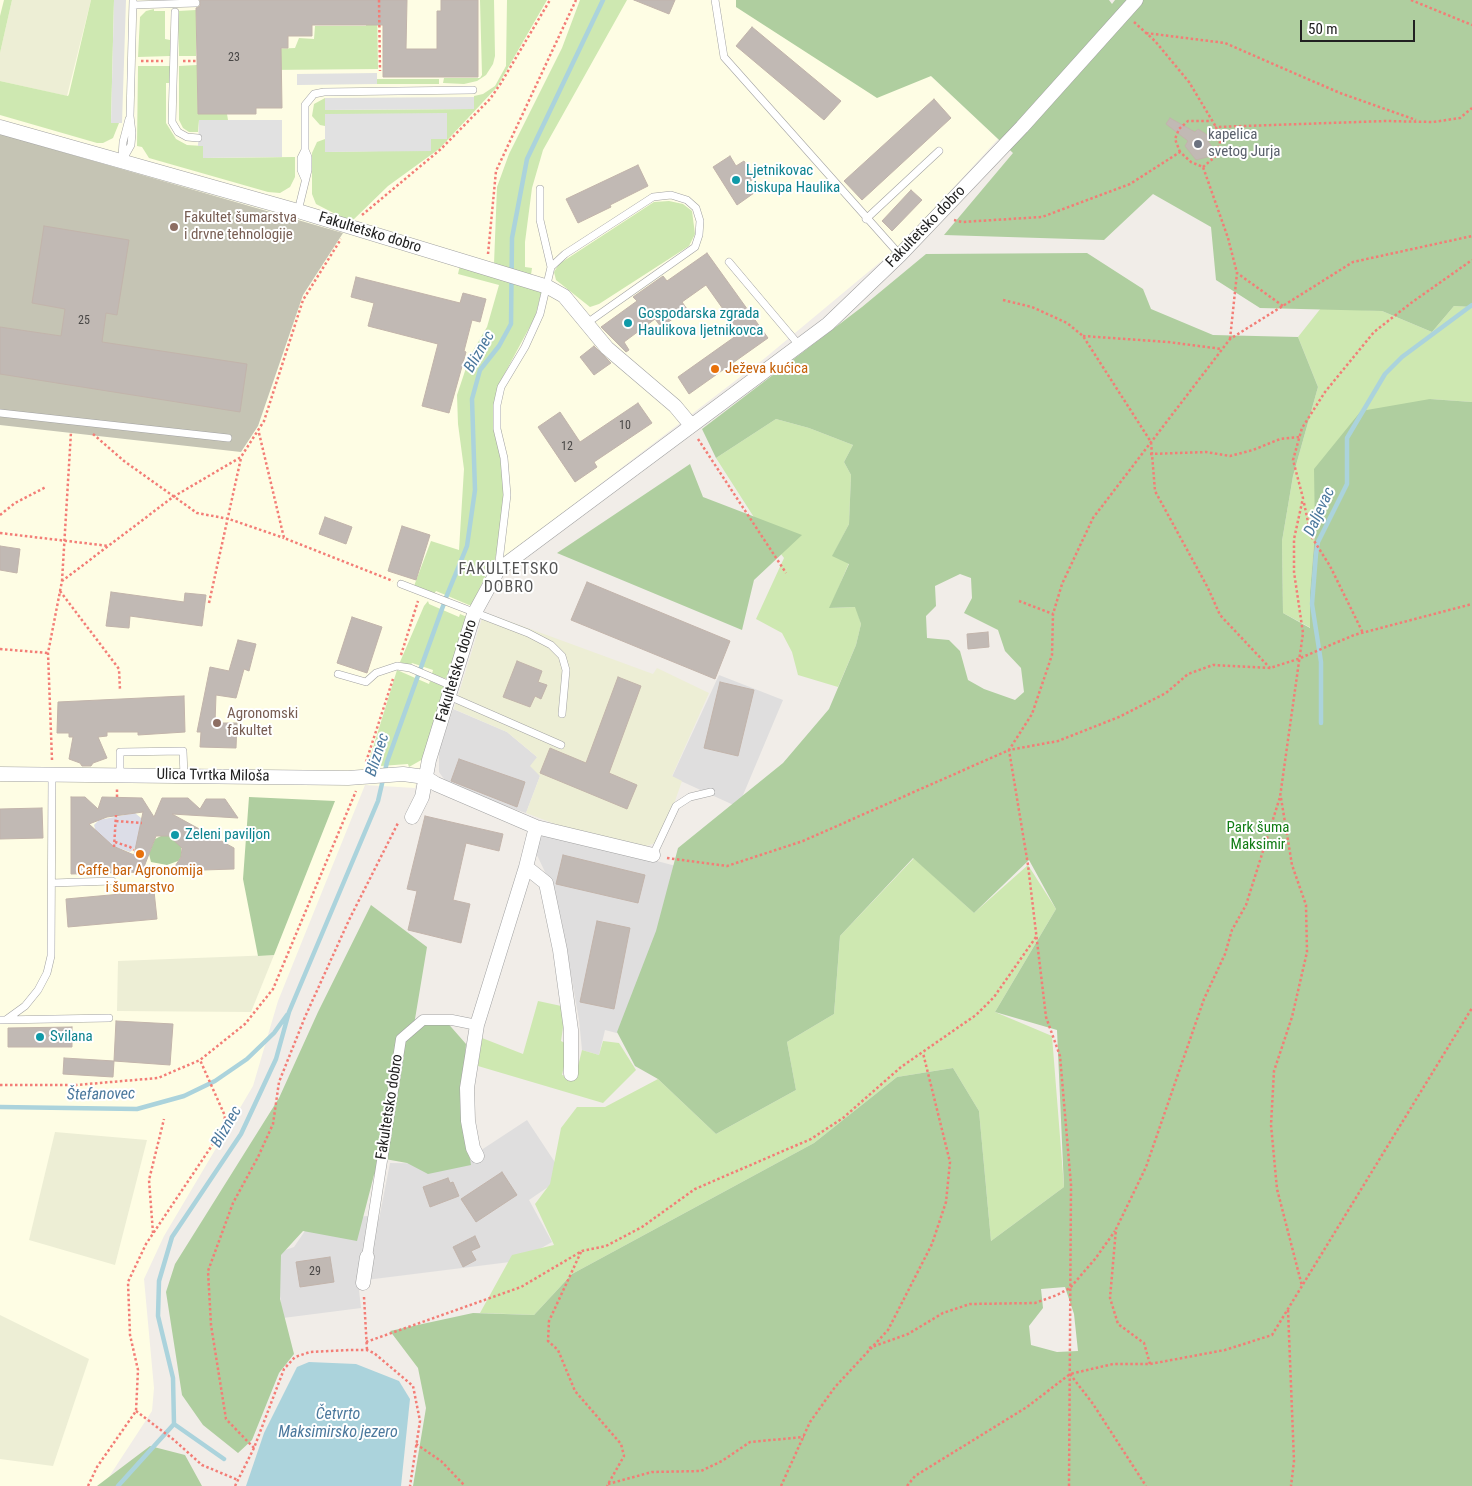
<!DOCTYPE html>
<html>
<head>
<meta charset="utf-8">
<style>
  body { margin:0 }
  #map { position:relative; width:1472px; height:1486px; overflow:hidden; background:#f1ede8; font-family:"Roboto Condensed",sans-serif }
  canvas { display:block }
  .scale { position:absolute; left:1300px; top:20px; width:115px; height:22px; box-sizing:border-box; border:2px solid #212121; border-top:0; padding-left:6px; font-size:15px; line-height:18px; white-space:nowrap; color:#212121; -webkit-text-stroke:4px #fff; paint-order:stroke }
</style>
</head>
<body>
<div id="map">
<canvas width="1472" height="1486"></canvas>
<div class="scale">50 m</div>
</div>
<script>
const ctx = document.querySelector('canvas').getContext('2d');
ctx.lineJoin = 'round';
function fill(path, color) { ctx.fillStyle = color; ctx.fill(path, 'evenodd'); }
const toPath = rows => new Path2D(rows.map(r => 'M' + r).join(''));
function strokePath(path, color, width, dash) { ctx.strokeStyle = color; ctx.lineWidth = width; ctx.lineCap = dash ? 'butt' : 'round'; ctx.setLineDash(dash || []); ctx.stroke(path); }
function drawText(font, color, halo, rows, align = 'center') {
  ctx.font = font + ' "Roboto Condensed",sans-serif'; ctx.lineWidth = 4; ctx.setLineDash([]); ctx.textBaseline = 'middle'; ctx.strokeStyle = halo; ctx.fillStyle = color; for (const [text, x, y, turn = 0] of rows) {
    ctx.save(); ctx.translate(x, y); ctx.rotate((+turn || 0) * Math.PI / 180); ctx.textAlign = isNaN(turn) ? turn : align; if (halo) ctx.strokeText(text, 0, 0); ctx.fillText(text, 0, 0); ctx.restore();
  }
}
const residential = toPath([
  [719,675,783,700,738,807,672,777],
  [453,709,507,732,537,757,540,776,526,813,475,796,453,786,444,779,439,772,439,751],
  [542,835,561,836,676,866,632,1037,605,1030,599,1055,582,1050,579,1020,561,919,552,887,537,855,537,848],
  [527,1120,564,1176,529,1200,552,1242,518,1261,358,1281,361,1308,283,1318,274,1254,294,1247,311,1222,367,1216,379,1219,390,1163,460,1164]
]);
const education = toPath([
  [0,0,736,0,736,7,931,76,998,139,903,243,765,358,488,570,464,622,415,788,365,785,278,1001,253,1086,164,1236,144,1279,154,1388,152,1411,103,1486,0,1486]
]);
const construction = toPath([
  [0,134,343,233,303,295,258,426,241,452,0,425]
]);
const farmland = toPath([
  [12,0,91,0,67,96,0,81,0,53],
  [484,612,653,674,657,668,709,693,672,776,682,781,668,821,655,843,644,847,563,827,526,813,540,776,530,766,537,757,507,732,454,709],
  [274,955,251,1012,117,1011,118,961],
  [55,1132,147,1140,115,1265,29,1240],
  [0,1315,89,1359,53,1466,0,1459]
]);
const grass = toPath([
  [4,0,12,0,0,53,0,16],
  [91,0,114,0,111,122,119,123,113,138,103,143,97,143,0,115,0,81,68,96,69,94],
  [366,0,377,0,378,69,267,70,272,49,295,48,299,38,314,39,315,26,366,26],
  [480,0,494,0,495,56,493,64,486,75,477,81,464,84,443,83,444,78,480,78,482,75],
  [507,0,547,0,497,87,439,149,388,186,351,222,316,204,312,194,312,153,317,142,325,139,325,152,431,150,431,139,325,114,325,126,320,125,312,116,314,104,325,98,325,110,474,109,474,96,483,94,495,86,506,66],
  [580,0,627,0,543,150,532,188,525,242,525,267,532,268,531,275,494,264,497,187,509,154,562,48],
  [154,9,154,11,165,11,165,39,170,40,170,56,138,57,140,17,146,11],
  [196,10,196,56,179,56,178,11],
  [197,65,198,114,227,114,228,120,199,120,198,132,189,132,183,128,179,120,179,66],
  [138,66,170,66,170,83,166,83,166,123,176,139,187,145,203,146,203,158,295,157,295,177,290,187,280,193,268,192,149,158,142,147,137,146],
  [439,79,439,84,377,84,377,79],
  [669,201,683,204,692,211,695,234,689,246,599,304,590,307,556,280,554,272,559,264,654,202],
  [460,265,542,290,535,317,498,386,505,483,501,534,493,567,488,570,472,605,469,605,436,591,434,594,414,586,431,541,459,550,464,469,458,424,457,395,470,356,487,327,499,285,458,274],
  [1454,306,1472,307,1472,402,1430,399,1315,532,1310,592,1311,628,1283,613,1282,541,1293,476,1318,387,1298,337,1321,308,1382,311,1432,332],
  [776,419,809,428,853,445,844,462,851,475,849,524,833,555,849,563,830,608,856,607,861,624,856,645,838,687,798,675,792,652,782,633,756,619,784,558,757,522,716,458],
  [428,601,429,604,459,617,460,614,467,617,447,679,432,674,433,670,412,663,410,666,400,662,424,606],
  [397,670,429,684,430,681,445,687,423,759,409,767,408,764,367,767],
  [914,858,974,913,1028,865,1056,909,995,1012,1052,1036,1064,1187,991,1241,979,1111,953,1068,897,1077,814,1143,572,1274,534,1315,480,1313,512,1255,554,1245,535,1204,550,1184,561,1128,577,1107,605,1107,658,1079,716,1134,796,1090,787,1042,834,1014,840,936],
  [538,1001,566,1007,561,1041,569,1045,562,1075,575,1078,582,1050,599,1055,603,1041,619,1043,636,1070,603,1103,478,1066,482,1038,523,1054]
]);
const forest = toPath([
  [736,0,1109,0,1112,4,1115,0,1472,0,1472,307,1454,306,1432,332,1382,311,1260,308,1216,280,1211,227,1153,194,1104,240,944,235,1013,153,931,76,877,98,736,7],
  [1087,253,1143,289,1151,309,1213,335,1298,337,1318,387,1293,476,1282,541,1283,613,1310,628,1310,592,1315,532,1314,469,1361,411,1430,399,1472,402,1472,1486,413,1486,426,1408,418,1368,390,1331,473,1313,534,1315,572,1274,814,1143,897,1077,953,1068,979,1111,991,1241,1064,1187,1057,1030,995,1012,1056,909,1029,860,974,913,913,858,840,936,834,1014,787,1042,796,1090,716,1134,658,1079,635,1066,617,1032,656,931,678,848,783,763,829,709,856,645,861,624,855,607,829,608,849,564,832,556,849,524,851,475,844,462,853,445,809,428,776,419,716,458,702,429,862,307,926,254],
  [960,574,971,578,972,598,964,613,998,630,1005,651,1021,668,1024,692,1015,700,984,689,968,680,960,651,949,640,927,638,926,616,936,606,935,586],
  [1065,1287,1074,1314,1078,1351,1057,1352,1031,1345,1029,1326,1043,1308,1041,1289],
  [690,464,703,497,802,535,754,580,742,630,557,553],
  [249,797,335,801,274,955,258,956,243,879],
  [170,836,181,846,181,857,178,861,167,865,151,862,149,854,155,839,161,836],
  [371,905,427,947,414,1025,445,1020,466,1044,462,1107,471,1165,428,1174,407,1163,385,1159,374,1175,357,1241,303,1231,281,1255,280,1299,294,1354,279,1373,252,1440,238,1453,203,1425,182,1395,166,1292,175,1264,279,1098,318,1012],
  [150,1446,185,1455,202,1486,97,1486]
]);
const parking = toPath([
  [114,0,126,0,122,123,111,123],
  [377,73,377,84,297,85,297,74],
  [474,97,474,109,325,110,325,98],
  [447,113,447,139,431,139,431,151,325,152,325,114],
  [199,120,282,120,282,157,203,158,203,146,198,146]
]);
const plaza = toPath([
  [135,813,141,818,142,823,137,846,130,852,113,846,96,832,94,825,99,820]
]);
const water = toPath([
  [309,1362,356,1364,399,1381,410,1399,401,1486,246,1486,264,1433,297,1367]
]);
const stream = toPath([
  [1321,723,1321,662,1312,604,1316,554,1318,542,1347,484,1347,438,1385,374,1402,357,1472,305],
  [0,1107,137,1109,184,1096,215,1081,247,1059,274,1033,287,1015],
  [174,1424,224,1459],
  [118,1486,174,1424,173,1378,158,1316,159,1281,172,1237,241,1134,276,1059,289,1012,378,801,387,762,447,595,467,546,475,490,472,399,480,370,499,346,511,324,512,238,527,159,603,0]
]);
const building = toPath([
  [200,0,407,0,406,49,437,49,437,11,441,11,441,0,478,0,478,77,383,77,383,25,312,25,312,36,288,36,288,48,281,48,282,108,256,108,256,114,198,114,196,8,200,6,200,0],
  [634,0,675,0,669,14,634,0],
  [752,27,841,101,824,120,736,46,752,27],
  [934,99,951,118,862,200,844,181,934,99],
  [1170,118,1195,132,1198,129,1212,138,1208,141,1212,147,1211,156,1196,160,1185,146,1188,141,1166,124,1170,118],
  [730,156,736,166,744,161,755,178,747,183,754,193,737,205,713,167,730,156],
  [638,165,648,186,610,205,611,207,578,223,566,199,638,165],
  [911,190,922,200,892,231,882,221,911,190],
  [44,226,129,240,117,315,106,313,102,342,247,364,240,412,0,374,0,327,61,336,65,309,32,303,44,226],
  [707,253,768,338,689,394,678,377,740,333,706,285,682,302,687,309,661,327,655,319,624,342,629,350,626,352,601,327,637,301,633,297,663,276,667,281,707,253],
  [356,277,460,303,463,293,486,299,480,322,472,320,464,351,466,352,449,413,422,406,438,344,368,326,374,303,351,297,356,277],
  [594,346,611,363,594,375,580,357,594,346],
  [638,403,652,423,594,462,597,467,575,482,538,427,560,412,580,442,638,403],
  [325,517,352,527,346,544,319,534,325,517],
  [402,526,430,535,416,580,388,571,402,526],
  [0,546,20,549,17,573,0,570,0,546],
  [587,582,730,641,715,679,571,620,587,582],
  [111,592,184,602,185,593,206,595,202,626,130,616,129,628,106,626,111,592],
  [352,617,382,627,367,673,337,663,352,617],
  [988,632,989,647,968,649,967,634,988,632],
  [238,640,256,644,249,671,244,669,236,698,216,695,215,723,237,723,236,748,200,747,201,732,197,732,210,667,229,671,238,640],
  [517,661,542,671,538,682,547,685,541,699,535,696,530,707,503,697,517,661],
  [618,677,641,686,609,773,637,785,627,809,540,773,550,748,586,763,618,677],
  [720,682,754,690,738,756,704,748,720,682],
  [184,696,185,732,138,735,138,732,107,732,107,736,98,737,107,758,93,763,91,766,82,766,80,763,69,759,73,737,69,737,69,733,57,733,58,702,184,696],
  [459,759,525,782,517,807,451,781,459,759],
  [71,797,85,797,98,809,102,797,142,798,154,817,162,798,188,798,200,809,206,799,225,799,238,818,172,814,234,848,234,869,172,871,181,857,182,848,169,836,156,836,142,872,71,874,71,797],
  [143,812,134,855,113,846,89,824,107,817,143,812],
  [42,808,43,838,0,839,0,809,42,808],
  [425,816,503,834,499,851,466,843,453,900,470,904,461,943,408,930,417,891,407,889,425,816],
  [563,855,645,875,638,903,556,884,563,855],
  [154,891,157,919,68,927,66,899,154,891],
  [597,921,630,928,614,1009,580,1002,597,921],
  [116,1021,173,1024,170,1065,114,1061,116,1021],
  [72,1027,72,1047,8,1047,8,1028,72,1027],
  [64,1058,114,1061,113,1077,63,1074,64,1058],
  [502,1172,517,1195,476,1222,461,1199,502,1172],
  [448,1178,450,1183,453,1182,459,1196,430,1207,423,1187,448,1178],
  [475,1236,480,1247,471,1251,476,1260,463,1267,453,1247,475,1236],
  [330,1257,334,1282,300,1287,296,1262,330,1257]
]);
const path = toPath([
  [379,0,380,71],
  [1411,0,1472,25],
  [1134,22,1155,41,1189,82,1216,127],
  [1146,33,1225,43,1340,93,1416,120],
  [141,61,163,61],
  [183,61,197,61],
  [1180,152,1175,139,1179,129,1188,121,1210,121],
  [1203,167,1216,156,1220,142,1216,127,1386,121,1433,122,1460,118,1472,108],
  [362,215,441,149,490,99,501,83,550,0],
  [954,220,962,222,1042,217,1130,184,1180,152,1191,162,1203,167,1228,238,1237,273,1283,306],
  [488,254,496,171,576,0],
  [1003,300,1032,307,1067,323,1083,336,1151,442,1155,491,1208,588,1220,615,1270,668],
  [1083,336,1168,342,1222,349],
  [1230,339,1237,273],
  [259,433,284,538,393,581],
  [93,434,124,461,197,513,229,519,284,538],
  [698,439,786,573],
  [1150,454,1206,452,1230,456,1253,450,1280,439,1300,437],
  [1304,503,1311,536,1330,566,1363,633],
  [0,515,15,503,46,487],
  [0,533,109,546],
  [62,581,71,432],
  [60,591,119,669,120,690],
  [1019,601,1053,614],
  [209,603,241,458],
  [0,649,48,653],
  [401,655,418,601],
  [52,760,48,653,62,581,173,497,241,457,264,421,303,300,341,239],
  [366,762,393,679],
  [117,797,117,789],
  [1281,798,1292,865,1306,905,1307,952,1292,1017,1274,1071,1271,1125,1277,1189,1302,1286],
  [116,821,142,823],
  [115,842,130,847,134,850],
  [114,847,116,815],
  [667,858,727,866,803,841,1009,750,1032,714,1052,655,1053,614,1062,584,1093,518,1230,339,1353,262,1472,236],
  [0,1085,76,1085,158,1078,200,1060,245,1024,273,989,356,791],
  [153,1233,149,1180,164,1119],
  [581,1252,549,1321,548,1341,558,1350,575,1391,621,1444,624,1456,607,1486],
  [364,1297,367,1350],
  [1288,1310,1294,1461,1291,1486],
  [366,1342,521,1287,582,1251,606,1246,642,1227,695,1189,811,1139,843,1118,901,1067,976,1015,994,997,1036,937],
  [869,1348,908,1334,943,1313,970,1304,1035,1303,1057,1295,1070,1288,1095,1259,1115,1231],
  [1150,1364,1144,1343,1118,1324,1110,1298,1116,1229,1146,1167,1204,999,1225,954,1232,930,1246,905,1280,797,1303,633,1294,572,1294,539,1303,498,1293,460,1302,428,1325,392,1374,332,1411,303,1472,260],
  [1070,1374,1093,1404,1146,1486],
  [136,1411,174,1440,202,1465,238,1480],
  [416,1444,441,1461,465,1486],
  [254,1448,226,1419,211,1325,208,1271,233,1203,258,1157,273,1124,279,1082,305,1017,349,920,398,823],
  [608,1484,652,1472,701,1471,722,1461,750,1442,804,1437],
  [88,1486,97,1467,136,1411,138,1370,130,1335,128,1282,146,1244,223,1129,225,1116,200,1060],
  [235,1486,254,1448,284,1369,295,1357,310,1352,350,1350,367,1350,374,1353,413,1386,420,1421,410,1486],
  [781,1486,810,1422,835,1387,888,1330,932,1244,946,1202,950,1162,923,1053],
  [907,1486,915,1476,1027,1407,1070,1374,1113,1364,1150,1364,1225,1350,1272,1335,1472,1008],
  [1069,1486,1071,1185,1060,1056,1046,1017,1028,865,1009,750,1058,741,1119,717,1166,693,1188,674,1213,665,1270,668,1298,659,1354,635,1472,604]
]);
const service = toPath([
  [715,0,724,57,900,255],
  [133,5,196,3],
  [175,12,172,122,178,132,187,137,198,138],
  [305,150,301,158,301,170,305,179],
  [122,157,123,142,129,119],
  [122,161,131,145,132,133,130,116,133,0],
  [540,189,540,220,551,267],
  [298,211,308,170,308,157,305,150,305,105,314,94,324,92,473,90],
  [866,219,939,151],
  [729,262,799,345],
  [0,413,228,438],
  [498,570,507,495,504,458,497,429,497,405,501,387,525,347,540,314,551,267,565,254,653,197,671,195,687,200,696,208,700,221,699,235,695,247,587,323],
  [401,584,528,633,551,645,562,656,566,670,562,714],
  [338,674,366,682,376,673,397,666,410,668,452,686],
  [449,696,561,745],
  [120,775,120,752,183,751,184,776],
  [653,855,676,806,690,797,711,792],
  [52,883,112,881],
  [7,1019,25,1006,38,990,47,973,51,956,52,774],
  [0,1020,109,1018]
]);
const pedestrian = toPath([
  [367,1257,401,1039,423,1020,452,1020,477,1025]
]);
const minor = toPath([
  [0,127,298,211,548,287,564,296,607,348,675,406,690,424],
  [0,774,348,778,403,774,425,777,436,784,536,827,653,855],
  [412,817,422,797,429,760,474,614,498,570,828,324,900,255,1022,127,1136,0],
  [536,827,526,867,546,883,560,950,571,1030,571,1074],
  [477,1156,473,1148,468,1121,467,1088,477,1025,526,867],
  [363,1283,367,1257]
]);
const markers = [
  [1198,144,5,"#6b7280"],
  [736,180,5,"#0f9aa8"],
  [174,227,5,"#8d6e63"],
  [628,323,5,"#0f9aa8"],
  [715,369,5,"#e8710a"],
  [217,723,5,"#8d6e63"],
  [175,835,5,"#0f9aa8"],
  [140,854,5,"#e8710a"],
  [40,1037,5,"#0f9aa8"]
];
const numberNames = [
  ["23",234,58],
  ["25",84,321],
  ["10",625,426],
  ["12",567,447],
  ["29",315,1272]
];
const worshipNames = [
  ["kapelica",1208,135],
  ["svetog Jurja",1208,152]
];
const cultureNames = [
  ["Ljetnikovac",746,171],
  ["biskupa Haulika",746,188],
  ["Gospodarska zgrada",638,314],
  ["Haulikova ljetnikovca",638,331],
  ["Zeleni paviljon",185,835],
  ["Svilana",50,1037]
];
const educationNames = [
  ["Fakultet šumarstva",184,218],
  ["i drvne tehnologije",184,235],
  ["Agronomski",227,714],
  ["fakultet",227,731]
];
const streetNames = [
  ["Fakultetsko dobro",926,227,-46],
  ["Fakultetsko dobro",370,233,17],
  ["Fakultetsko dobro",457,671,-73],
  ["Ulica Tvrtka Miloša",213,776,1],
  ["Fakultetsko dobro",390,1107,-81]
];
const foodNames = [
  ["Ježeva kućica",725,369],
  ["Caffe bar Agronomija",140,871,"center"],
  ["i šumarstvo",140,888,"center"]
];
const parkNames = [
  ["Park šuma",1258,828],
  ["Maksimir",1258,845]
];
const waterNames = [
  ["Bliznec",480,352,-60],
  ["Daljevac",1320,512,-65],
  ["Bliznec",378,755,-72],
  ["Štefanovec",101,1095,-1],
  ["Bliznec",227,1127,-60],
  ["Četvrto",338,1415],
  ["Maksimirsko jezero",338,1433]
];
const neighbourhoodNames = [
  ["FAKULTETSKO",509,570],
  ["DOBRO",509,588]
];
fill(residential, '#dfdede');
fill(education, '#fefde4');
fill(construction, '#c5c4b4');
fill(farmland, '#edeed5');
fill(grass, '#cee8b1');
fill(forest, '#afce9f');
fill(parking, '#e1e1e1');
fill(plaza, '#dcdde7');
fill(water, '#abd3dc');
strokePath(stream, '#abd3dc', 4.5);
fill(building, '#c1b9b4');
strokePath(building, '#c2b4ab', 1);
strokePath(service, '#a2a2a2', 8);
strokePath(pedestrian, '#a2a2a2', 11);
strokePath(minor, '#a2a2a2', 15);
strokePath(path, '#f37d76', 2.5, [2.5, 2.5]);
strokePath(service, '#fff', 7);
strokePath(pedestrian, '#fff', 10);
strokePath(minor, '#fff', 14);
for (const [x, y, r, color] of markers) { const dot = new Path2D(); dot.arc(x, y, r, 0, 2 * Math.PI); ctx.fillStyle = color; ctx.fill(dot); strokePath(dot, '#fff', 2); }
drawText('12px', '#494746', null, numberNames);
drawText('15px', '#5b616d', '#fff', worshipNames, 'left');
drawText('15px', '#0d838f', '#fff', cultureNames, 'left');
drawText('15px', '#785e54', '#fff', educationNames, 'left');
drawText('15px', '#212121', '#fff', streetNames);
drawText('15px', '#c56008', '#fff', foodNames, 'left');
drawText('15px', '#117c15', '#fff', parkNames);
drawText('italic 16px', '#4b789d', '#fff', waterNames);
ctx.letterSpacing = '1px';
drawText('16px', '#545454', '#fff', neighbourhoodNames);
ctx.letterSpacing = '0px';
</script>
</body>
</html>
